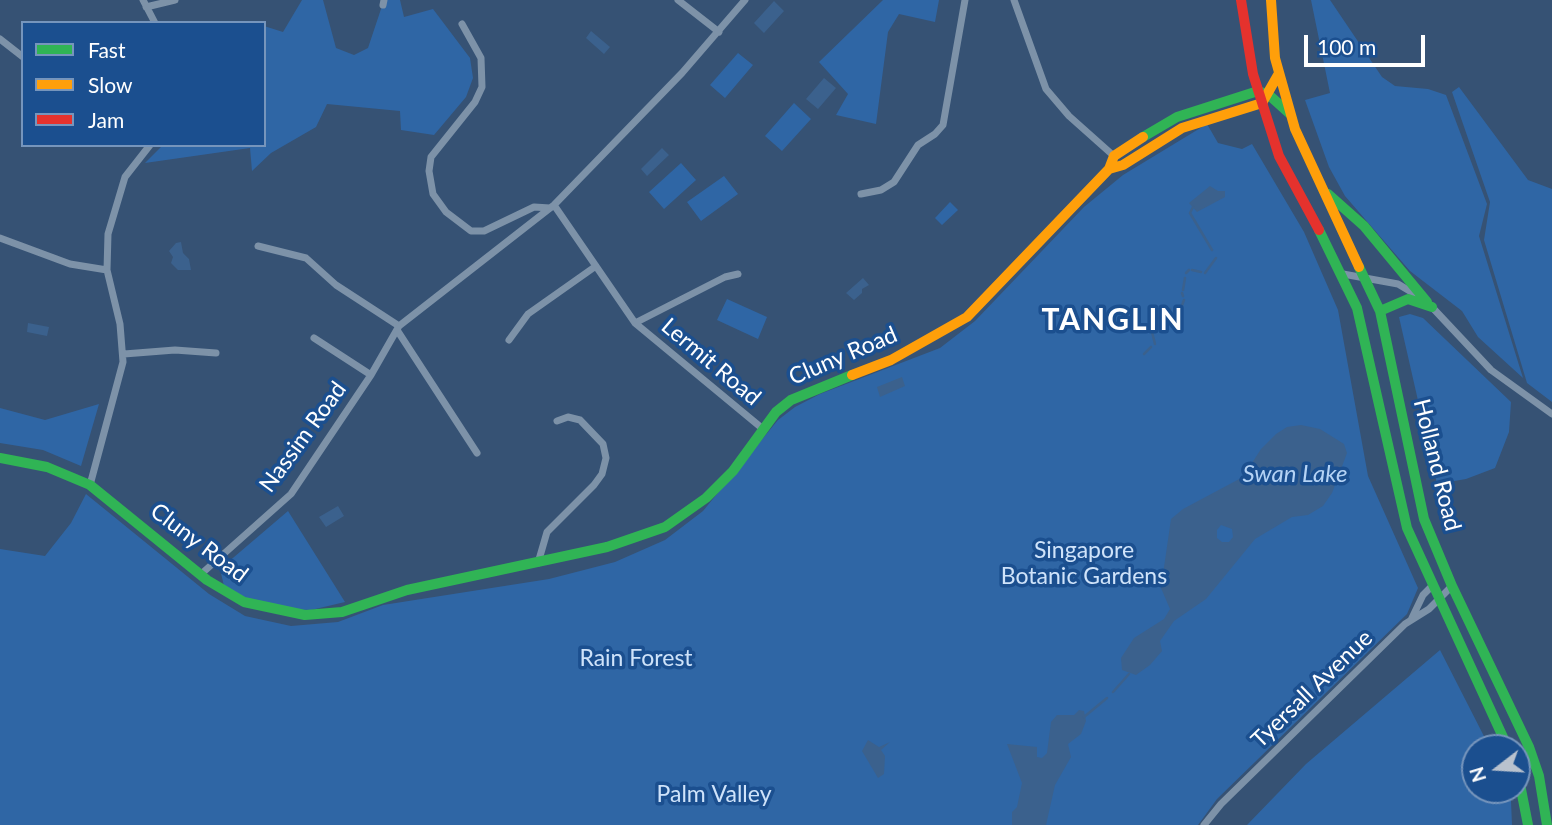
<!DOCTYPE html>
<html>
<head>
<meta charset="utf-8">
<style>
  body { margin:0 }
  #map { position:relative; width:1552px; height:825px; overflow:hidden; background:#365274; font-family:Lato,sans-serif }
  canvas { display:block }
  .legend { position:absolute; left:21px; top:21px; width:245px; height:126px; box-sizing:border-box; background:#1b4f8f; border:2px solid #7695bc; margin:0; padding:9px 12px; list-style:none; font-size:21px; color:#fff }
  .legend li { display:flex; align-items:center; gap:14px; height:35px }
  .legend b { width:35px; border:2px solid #7695bc }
  .north { position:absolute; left:1461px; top:734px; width:70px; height:70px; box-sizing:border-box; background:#1b4f8f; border:2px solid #7695bc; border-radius:50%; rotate:253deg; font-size:19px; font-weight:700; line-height:28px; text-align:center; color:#fff }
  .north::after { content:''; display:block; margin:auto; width:24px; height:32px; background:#b9c2ce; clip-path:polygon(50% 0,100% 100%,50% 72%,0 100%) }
  .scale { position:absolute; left:1304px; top:35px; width:121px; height:32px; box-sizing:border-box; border:4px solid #fff; border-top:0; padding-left:9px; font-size:21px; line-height:24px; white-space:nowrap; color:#fff; -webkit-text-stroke:5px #1b4f8f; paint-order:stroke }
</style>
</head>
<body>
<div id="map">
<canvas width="1552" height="825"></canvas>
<ul class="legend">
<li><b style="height:9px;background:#30b455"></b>Fast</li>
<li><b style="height:9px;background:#ff9f0a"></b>Slow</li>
<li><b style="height:9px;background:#e5322d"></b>Jam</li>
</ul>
<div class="north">N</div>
<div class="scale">100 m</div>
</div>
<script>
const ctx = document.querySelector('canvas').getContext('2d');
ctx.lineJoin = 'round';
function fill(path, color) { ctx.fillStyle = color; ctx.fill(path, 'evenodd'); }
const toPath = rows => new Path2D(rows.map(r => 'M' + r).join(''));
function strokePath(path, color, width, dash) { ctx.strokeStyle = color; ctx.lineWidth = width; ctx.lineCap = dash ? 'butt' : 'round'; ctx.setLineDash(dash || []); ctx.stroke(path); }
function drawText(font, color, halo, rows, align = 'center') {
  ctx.font = font + ' Lato,sans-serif'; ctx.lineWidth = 7; ctx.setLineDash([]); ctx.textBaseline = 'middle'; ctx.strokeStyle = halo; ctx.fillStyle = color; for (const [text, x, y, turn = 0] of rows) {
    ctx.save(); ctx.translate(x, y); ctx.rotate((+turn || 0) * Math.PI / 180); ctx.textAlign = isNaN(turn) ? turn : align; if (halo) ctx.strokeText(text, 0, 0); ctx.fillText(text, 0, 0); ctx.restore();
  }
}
const green = toPath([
  [302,0,323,0,336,48,354,55,368,48,384,0,400,0,404,17,433,9,470,58,473,78,466,97,434,135,401,130,400,111,327,104,316,127,271,153,252,171,250,148,145,163,163,145,264,145,264,26,283,32],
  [883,0,939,0,935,22,899,14,888,32,876,124,836,115,848,94,819,62],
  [1311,0,1330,0,1382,77,1395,86,1428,89,1446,95,1487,204,1479,236,1523,378,1478,337,1462,311,1410,271,1345,196,1329,167,1305,100,1330,93],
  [738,53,753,65,725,98,710,85],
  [1459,87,1528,180,1552,189,1552,402,1527,383,1484,240,1490,202,1452,92],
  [794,103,811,119,782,151,765,136],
  [1207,124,1218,143,1242,149,1252,144,1304,232,1338,310,1368,476,1418,588,1407,614,1217,799,1198,825,0,825,0,549,45,556,71,523,86,494,209,594,245,616,291,626,338,622,383,605,549,579,615,562,665,540,703,511,778,420,795,407,820,394,940,348,975,321,1084,207,1123,175],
  [681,163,696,180,664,209,649,192],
  [724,176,738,194,701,221,687,202],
  [950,202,958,210,942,225,935,218],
  [727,299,767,317,758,339,717,320],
  [1410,314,1423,318,1511,402,1509,432,1495,468,1466,479,1437,484,1399,317],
  [99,404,81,466,43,450,0,443,0,408,45,420],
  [288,511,345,602,311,610,284,609,242,599,224,586,220,569],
  [1440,650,1490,748,1475,748,1475,790,1506,790,1511,801,1512,825,1247,825,1306,764]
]);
const water = toPath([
  [774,1,784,11,764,33,754,23],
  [591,31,610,47,604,54,586,38],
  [824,78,836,88,818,109,806,99],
  [662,148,669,155,647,176,641,169],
  [1210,186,1218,191,1225,191,1225,197,1197,212,1189,203],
  [181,242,183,253,189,259,191,270,178,270,171,263,173,257,169,251,176,243],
  [863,278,869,285,862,289,862,293,854,300,846,293],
  [28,323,49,327,47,336,27,332],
  [902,377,905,386,880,397,877,387],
  [1301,425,1320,429,1344,444,1347,453,1332,493,1323,506,1308,515,1292,517,1255,539,1206,599,1174,621,1160,641,1162,651,1150,665,1136,675,1122,670,1121,658,1134,638,1164,619,1170,609,1161,588,1171,519,1183,509,1243,477,1261,449,1276,434,1287,427],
  [1221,525,1232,529,1233,537,1229,542,1222,542,1217,538,1217,530],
  [338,506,344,516,326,527,319,517],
  [1079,710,1084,711,1086,721,1081,734,1068,744,1071,757,1055,785,1046,825,1012,825,1012,812,1017,807,1022,783,1007,744,1037,747,1037,757,1042,758,1047,753,1051,722,1057,715,1074,715],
  [868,740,879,747,890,742,881,750,885,756,884,774,878,778,862,751]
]);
const stream = toPath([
  [1193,207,1190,213,1212,250],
  [1192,270,1201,272],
  [1186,273,1189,270],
  [1205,273,1216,258],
  [1183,290,1185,278],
  [1182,293,1183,296],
  [1167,310,1170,309],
  [1174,311,1181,308,1184,300],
  [1159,318,1165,313],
  [1155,321,1150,324,1155,344],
  [1144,354,1151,347],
  [1113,692,1129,674],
  [1084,717,1107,698]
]);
const street = toPath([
  [143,0,155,23],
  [678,0,719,32],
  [1014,0,1046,89,1069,116,1115,157],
  [383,5,384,0],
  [146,7,175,0],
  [462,24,481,58,482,87,475,102,431,157,429,171,433,194,446,212,471,231,484,231,534,207,550,208],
  [0,39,23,57],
  [861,194,881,190,894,182,918,145,935,134,943,125,965,0],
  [554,205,635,323,763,429],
  [0,238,70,264,107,270],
  [258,246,306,258,336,285,399,326],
  [1343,274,1398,284,1418,296],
  [1430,305,1491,370,1552,414],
  [635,323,725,277,738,274],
  [397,330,477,453],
  [314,338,371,375],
  [509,340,528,314,596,266],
  [124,354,175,350,216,353],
  [90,485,123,362,120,324,107,270,108,234,125,177,150,145],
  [538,563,547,532,594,485,602,474,606,458,603,444,580,420,568,417,557,421],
  [200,575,291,494,371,375,399,326,554,205,682,73,745,0],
  [1411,620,1423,595,1432,586],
  [1204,825,1221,804,1405,624,1429,609,1452,586]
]);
const fast = toPath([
  [1143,137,1177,117,1258,91,1269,95,1289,113],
  [1328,194,1364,226,1427,302],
  [1319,230,1357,308,1407,528,1508,748],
  [1359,267,1380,311,1424,519,1452,586,1529,747,1539,776,1547,825],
  [1380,311,1408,299,1432,307],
  [0,458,47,467,90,485,207,580,244,602,305,615,342,612,407,590,607,547,665,527,706,498,733,471,776,412,791,400,852,375],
  [1517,769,1528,825]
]);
const slow = toPath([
  [1271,0,1275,58,1295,129,1359,267],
  [1109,169,1123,165,1182,128,1262,103,1278,75],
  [852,375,891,360,967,317,1109,169,1114,156,1143,137]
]);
const jam = toPath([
  [1241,0,1253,74,1279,156,1319,230]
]);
const streetNames = [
  ["Cluny Road",843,356,-23],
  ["Lermit Road",711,362,40],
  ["Nassim Road",303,437,-54],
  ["Holland Road",1437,465,76],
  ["Cluny Road",199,543,37],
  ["Tyersall Avenue",1312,689,-44]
];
const parkNames = [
  ["Singapore",1084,551],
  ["Botanic Gardens",1084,577],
  ["Rain Forest",636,659],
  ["Palm Valley",714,795]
];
const waterNames = [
  ["Swan Lake",1295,474]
];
const districtNames = [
  ["TANGLIN",1113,320]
];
fill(green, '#2f66a5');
fill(water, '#3b618d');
strokePath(stream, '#3b618d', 2.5);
strokePath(street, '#7d92a8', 7);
strokePath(fast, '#30b455', 10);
strokePath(slow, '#ff9f0a', 10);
strokePath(jam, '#e5322d', 10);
drawText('23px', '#fff', '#1b4f8f', streetNames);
drawText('23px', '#cfe3fa', '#1b4f8f', parkNames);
drawText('italic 24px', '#b5d3f5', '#1b4f8f', waterNames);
ctx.letterSpacing = '2px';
drawText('bold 30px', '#fff', '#1b4f8f', districtNames);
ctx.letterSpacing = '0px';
</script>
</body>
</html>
